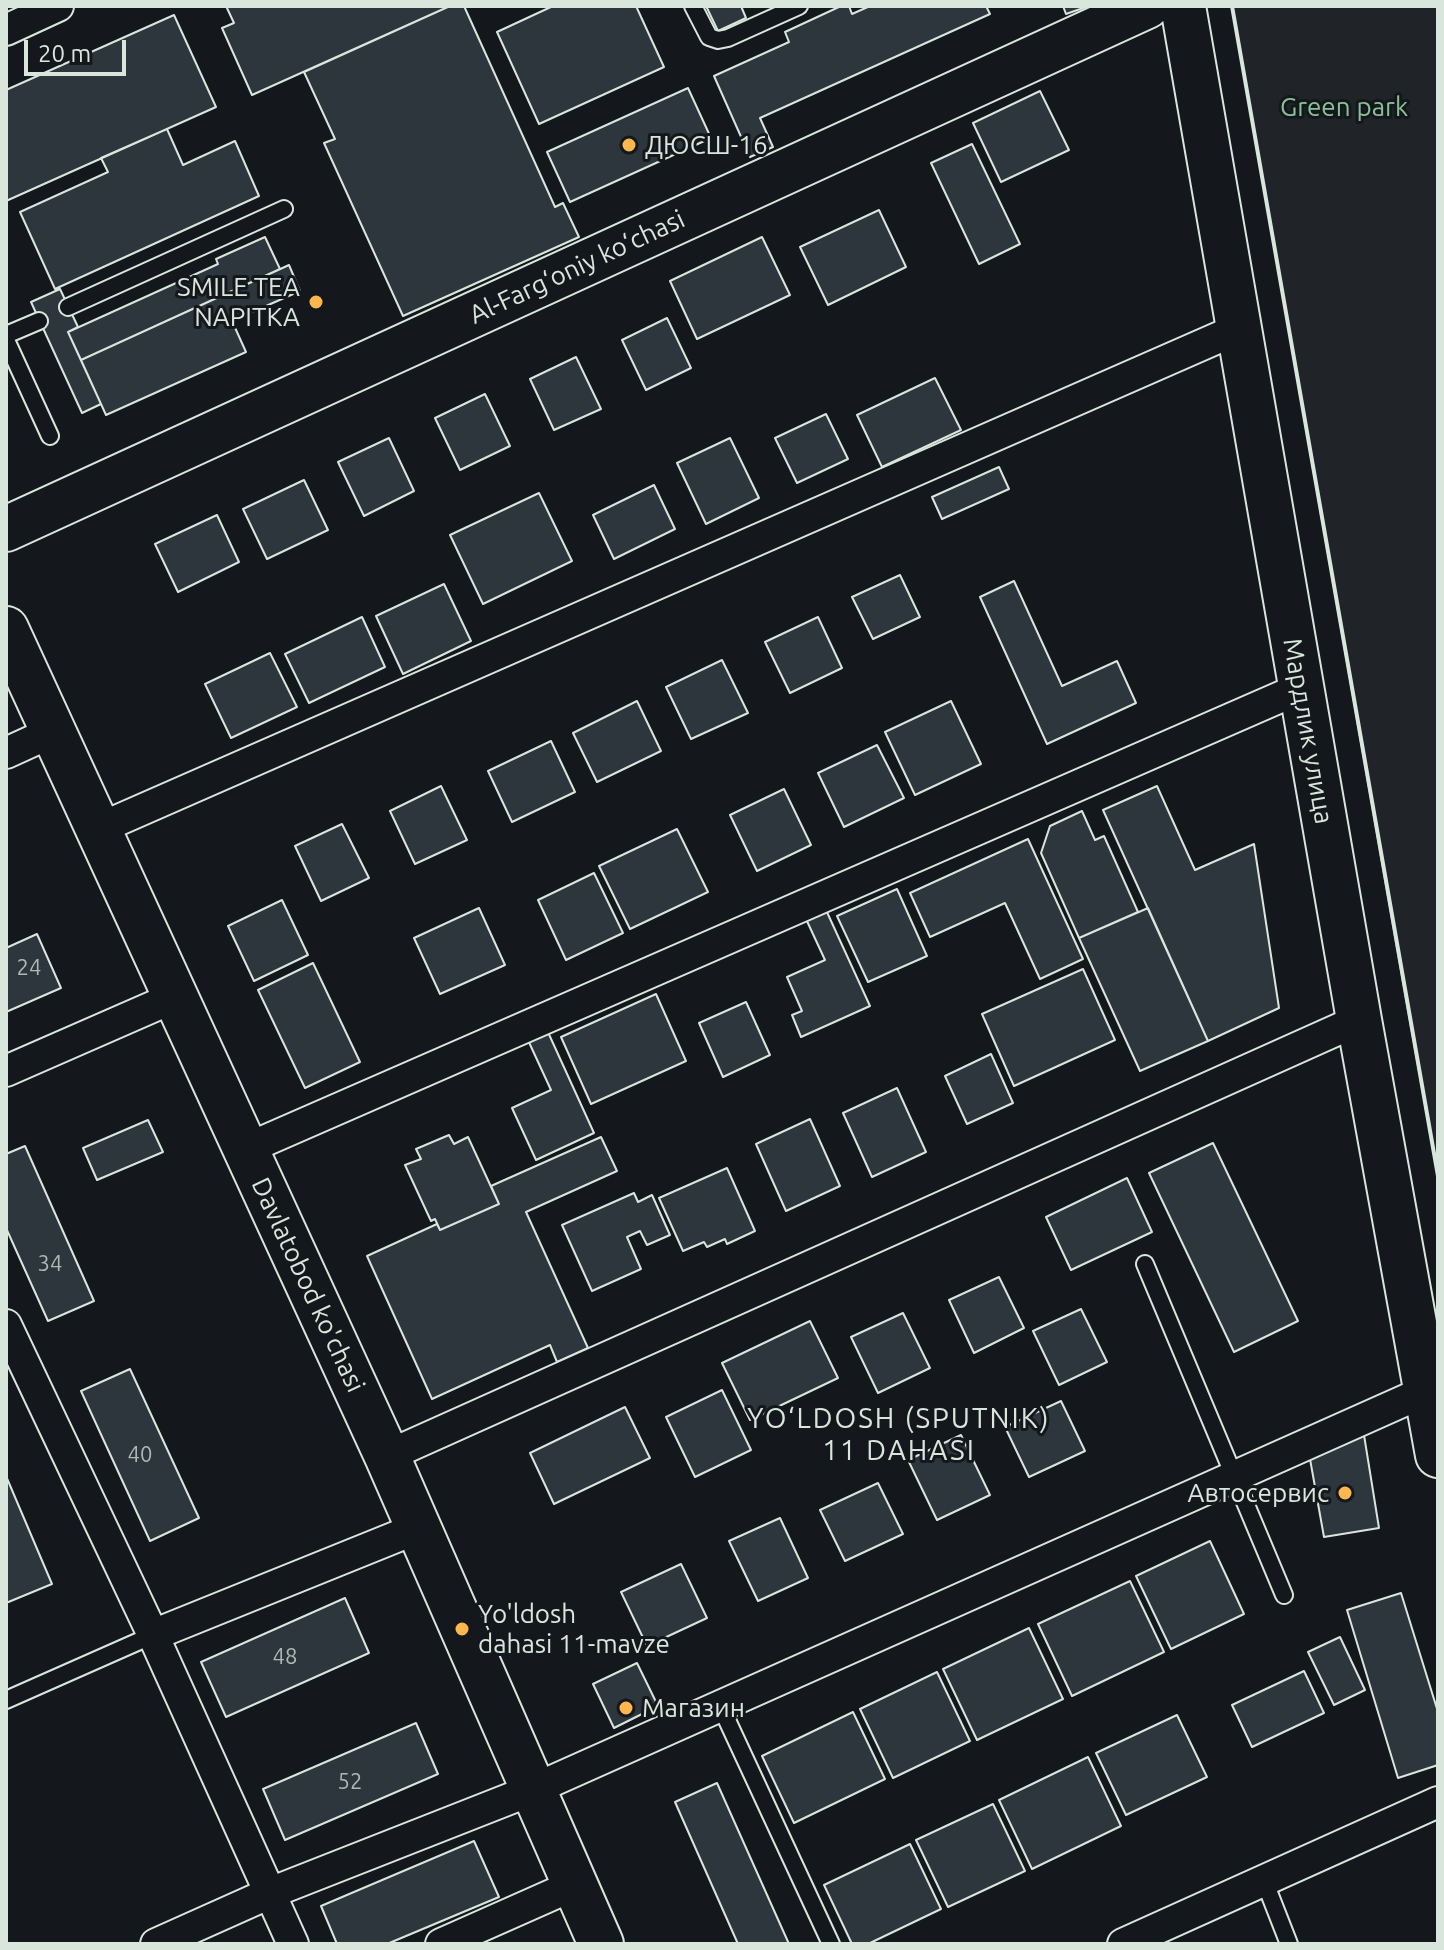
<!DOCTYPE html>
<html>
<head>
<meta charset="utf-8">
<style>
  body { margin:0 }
  #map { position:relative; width:1444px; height:1950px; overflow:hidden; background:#14181c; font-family:Ubuntu,sans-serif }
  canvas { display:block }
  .frame { position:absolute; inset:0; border:8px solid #d8e6dc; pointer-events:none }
  .scale { position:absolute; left:24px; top:40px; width:102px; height:36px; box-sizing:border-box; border:4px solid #d8e6dc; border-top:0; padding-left:10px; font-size:24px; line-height:28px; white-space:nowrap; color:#d8e6dc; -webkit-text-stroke:6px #14181c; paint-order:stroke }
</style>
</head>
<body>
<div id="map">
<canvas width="1444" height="1950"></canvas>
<div class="frame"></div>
<div class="scale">20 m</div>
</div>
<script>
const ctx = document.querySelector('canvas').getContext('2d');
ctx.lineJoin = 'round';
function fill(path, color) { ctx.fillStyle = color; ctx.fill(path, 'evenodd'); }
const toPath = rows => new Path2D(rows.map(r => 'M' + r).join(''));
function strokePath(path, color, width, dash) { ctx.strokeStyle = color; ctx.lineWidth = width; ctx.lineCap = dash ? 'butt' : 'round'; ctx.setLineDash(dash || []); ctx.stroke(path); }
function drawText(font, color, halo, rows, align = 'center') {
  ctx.font = font + ' Ubuntu,sans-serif'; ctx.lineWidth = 6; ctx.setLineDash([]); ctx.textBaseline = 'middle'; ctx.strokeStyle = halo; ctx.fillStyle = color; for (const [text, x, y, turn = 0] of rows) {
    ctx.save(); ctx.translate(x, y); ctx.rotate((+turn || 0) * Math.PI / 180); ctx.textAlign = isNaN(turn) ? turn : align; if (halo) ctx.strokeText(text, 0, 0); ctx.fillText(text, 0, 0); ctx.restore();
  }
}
const green = toPath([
  [1232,6,1438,6,1438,1176,1407,1005,1232,6]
]);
const building = toPath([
  [226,6,450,6,252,95,222,28,234,23,226,6],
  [450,6,464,6,555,207,563,203,579,237,403,316,324,143,335,139,304,72,450,6],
  [553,6,636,6,664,67,539,124,497,32,553,6],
  [706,6,741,6,746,18,718,31,706,6],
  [841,6,849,6,852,14,870,6,986,6,990,14,760,118,773,147,750,157,714,76,789,42,785,32,841,6],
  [1063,6,1089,6,1066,14,1063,6],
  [174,15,216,107,6,201,6,90,174,15],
  [688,88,711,138,570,202,547,152,688,88],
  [1040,91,1069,150,1001,182,973,123,1040,91],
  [167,129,183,165,235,141,259,196,55,289,20,212,108,172,101,158,167,129],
  [972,144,1020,244,979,264,931,163,972,144],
  [879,210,906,267,828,305,800,247,879,210],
  [265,237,280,269,81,360,68,332,218,264,216,259,265,237],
  [762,237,790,295,697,339,670,281,762,237],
  [289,265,300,291,232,321,246,352,106,415,81,360,289,265],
  [60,289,78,327,68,332,101,404,82,413,31,302,60,289],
  [667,318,691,368,646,390,622,340,667,318],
  [576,357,601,409,554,430,530,379,576,357],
  [935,378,961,430,882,467,857,415,935,378],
  [485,394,510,446,460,470,435,418,485,394],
  [826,414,848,459,797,483,775,438,826,414],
  [389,438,414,491,364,516,338,462,389,438],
  [730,438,759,498,706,524,677,463,730,438],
  [999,467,1009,489,942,519,932,497,999,467],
  [304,480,328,530,267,559,243,509,304,480],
  [654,485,675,529,614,559,593,515,654,485],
  [539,493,572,561,483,604,450,535,539,493],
  [217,515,239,562,178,592,155,544,217,515],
  [900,575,920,617,873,639,852,597,900,575],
  [1014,581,1062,686,1117,661,1136,703,1047,744,980,597,1014,581],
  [444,584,471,641,403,674,376,616,444,584],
  [362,617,385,667,309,703,285,654,362,617],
  [818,617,842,668,790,693,765,642,818,617],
  [270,653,297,707,231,738,205,684,270,653],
  [722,660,748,713,691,739,666,687,722,660],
  [637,701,661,751,597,782,573,733,637,701],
  [951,701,981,764,915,795,885,732,951,701],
  [551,741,575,792,512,822,488,771,551,741],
  [877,745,904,798,844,827,818,773,877,745],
  [441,786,467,840,415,864,390,811,441,786],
  [1157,786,1195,870,1254,844,1279,1008,1208,1041,1103,810,1157,786],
  [784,789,811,845,757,871,730,815,784,789],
  [1082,811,1095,840,1104,836,1138,912,1079,938,1041,853,1050,826,1082,811],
  [342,824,369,878,321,901,295,846,342,824],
  [677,829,708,892,630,929,599,866,677,829],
  [1028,839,1083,959,1040,979,1005,903,930,937,910,893,1028,839],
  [594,873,623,933,566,960,538,900,594,873],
  [897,889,927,956,868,982,837,916,897,889],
  [282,900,308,955,254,981,228,926,282,900],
  [479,908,505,965,440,994,414,938,479,908],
  [1148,908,1208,1041,1140,1071,1079,938,1148,908],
  [826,910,870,1006,801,1037,792,1015,802,1011,787,977,825,960,806,919,826,910],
  [37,934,61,988,6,1012,6,948,37,934],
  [313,963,360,1062,305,1088,258,990,313,963],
  [1083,969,1115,1040,1014,1086,982,1014,1083,969],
  [656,994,686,1061,591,1104,561,1037,656,994],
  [746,1002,770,1055,723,1077,699,1023,746,1002],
  [547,1030,594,1133,536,1160,512,1108,551,1090,527,1038,547,1030],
  [991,1054,1013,1103,967,1124,945,1076,991,1054],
  [897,1088,926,1152,872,1177,843,1113,897,1088],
  [810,1119,840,1186,786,1211,756,1144,810,1119],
  [148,1120,163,1152,97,1180,83,1148,148,1120],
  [449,1135,454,1144,468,1137,499,1204,440,1230,435,1219,431,1221,405,1165,421,1159,416,1149,449,1135],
  [601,1137,617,1171,526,1212,588,1348,557,1362,550,1345,432,1399,367,1256,437,1224,440,1230,499,1204,491,1186,601,1137],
  [1213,1143,1298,1321,1234,1352,1149,1173,1213,1143],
  [25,1146,94,1301,48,1321,6,1228,6,1154,25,1146],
  [727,1168,755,1231,727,1244,725,1239,707,1247,704,1242,683,1251,659,1198,727,1168],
  [1127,1178,1152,1232,1071,1270,1046,1217,1127,1178],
  [634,1193,638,1202,652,1195,670,1235,647,1245,640,1231,627,1237,641,1269,592,1291,562,1225,634,1193],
  [999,1277,1024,1328,974,1353,949,1300,999,1277],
  [1081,1309,1107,1362,1059,1385,1033,1331,1081,1309],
  [903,1313,930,1368,878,1393,851,1337,903,1313],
  [810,1321,838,1378,750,1420,722,1363,810,1321],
  [130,1369,199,1518,150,1541,81,1391,130,1369],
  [722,1390,751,1450,695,1477,666,1417,722,1390],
  [1061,1401,1085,1451,1029,1477,1005,1427,1061,1401],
  [625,1407,650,1458,554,1504,530,1453,625,1407],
  [961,1435,990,1495,937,1520,908,1460,961,1435],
  [1364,1435,1379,1528,1324,1537,1310,1459,1364,1435],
  [6,1476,52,1584,6,1603,6,1476],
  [878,1483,903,1534,845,1561,820,1510,878,1483],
  [780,1518,808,1578,758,1601,729,1541,780,1518],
  [1210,1541,1244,1614,1171,1649,1136,1576,1210,1541],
  [681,1564,707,1618,647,1646,621,1592,681,1564],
  [1130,1581,1164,1652,1072,1696,1038,1624,1130,1581],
  [1401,1593,1438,1712,1438,1765,1398,1778,1347,1610,1401,1593],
  [345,1598,369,1653,226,1717,201,1662,345,1598],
  [1029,1628,1063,1699,977,1740,943,1669,1029,1628],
  [1340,1637,1365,1690,1334,1705,1308,1652,1340,1637],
  [637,1663,658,1706,614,1728,593,1684,637,1663],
  [1304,1671,1324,1713,1252,1747,1232,1705,1304,1671],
  [937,1672,970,1741,893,1778,860,1709,937,1672],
  [853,1712,885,1779,794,1823,762,1756,853,1712],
  [1177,1715,1207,1777,1126,1815,1096,1753,1177,1715],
  [416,1723,438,1774,285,1840,263,1789,416,1723],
  [1088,1757,1121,1826,1032,1869,999,1800,1088,1757],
  [717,1783,789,1944,738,1944,675,1802,717,1783],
  [993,1804,1025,1871,948,1907,916,1840,993,1804],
  [474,1841,499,1897,387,1944,337,1944,321,1906,474,1841],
  [910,1844,941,1909,868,1944,852,1944,824,1885,910,1844]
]);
const lane = toPath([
  [693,6,709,37,718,40,728,38,799,6],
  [68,307,284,209],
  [6,335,39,321],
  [6,340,50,436],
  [1145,1264,1284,1595],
  [6,1700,153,1635],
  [720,1705,831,1944],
  [1264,1880,1289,1944]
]);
const street = toPath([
  [6,30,58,6],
  [6,753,52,732],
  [98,829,1238,329],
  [6,1071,175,997],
  [246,1149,1301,688],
  [6,1325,153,1635,293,1944],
  [387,1456,1359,1020],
  [153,1635,418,1528],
  [156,1944,270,1893,532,1790,1426,1391],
  [441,1944,574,1885],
  [1123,1944,1438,1802]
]);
const secondary = toPath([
  [1183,6,1359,1020,1438,1455],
  [6,529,1147,6],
  [6,629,387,1456,601,1944]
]);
const wall = toPath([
  [1232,6,1438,1176]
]);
const markers = [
  [629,145,8,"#ffb74d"],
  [316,302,8,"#ffb74d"],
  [1345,1493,8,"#ffb74d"],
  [462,1629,8,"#ffb74d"],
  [626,1708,8,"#ffb74d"]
];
const numberNames = [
  ["24",29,968],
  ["34",50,1264],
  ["40",140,1455],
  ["48",285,1657],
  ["52",350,1782]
];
const parkNames = [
  ["Green park",1344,107]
];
const poiNames = [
  ["ДЮСШ-16",645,145],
  ["SMILE TEA",300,287,"right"],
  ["NAPITKA",300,317,"right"],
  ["Автосервис",1329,1493,"right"],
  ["Yo'ldosh",478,1614],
  ["dahasi 11-mavze",478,1644],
  ["Магазин",642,1708]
];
const streetNames = [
  ["Al-Farg‘oniy ko‘chasi",577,267,-25],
  ["Мардлик улица",1308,731,80],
  ["Davlatobod ko'chasi",308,1285,65]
];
const neighbourhoodNames = [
  ["YO‘LDOSH (SPUTNIK)",899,1419],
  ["11 DAHASI",899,1451]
];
fill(green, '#202428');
strokePath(green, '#939e99', 2);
fill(building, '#2c363c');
strokePath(building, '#d8e6dc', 2);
strokePath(lane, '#d8e6dc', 20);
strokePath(street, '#d8e6dc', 34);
strokePath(secondary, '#d8e6dc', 48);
strokePath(lane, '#14181c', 16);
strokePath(street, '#14181c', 30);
strokePath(secondary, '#14181c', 44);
strokePath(wall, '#d8e6dc', 4);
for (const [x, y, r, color] of markers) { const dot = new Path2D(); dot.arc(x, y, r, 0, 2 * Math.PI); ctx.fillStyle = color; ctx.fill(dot); strokePath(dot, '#14181c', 3); }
drawText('22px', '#adbab4', null, numberNames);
drawText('26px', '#8ac095', '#14181c', parkNames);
drawText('26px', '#d8e6dc', '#14181c', poiNames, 'left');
drawText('26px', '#d8e6dc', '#14181c', streetNames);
ctx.letterSpacing = '2px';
drawText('28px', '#d8e6dc', '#14181c', neighbourhoodNames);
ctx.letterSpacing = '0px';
</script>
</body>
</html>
